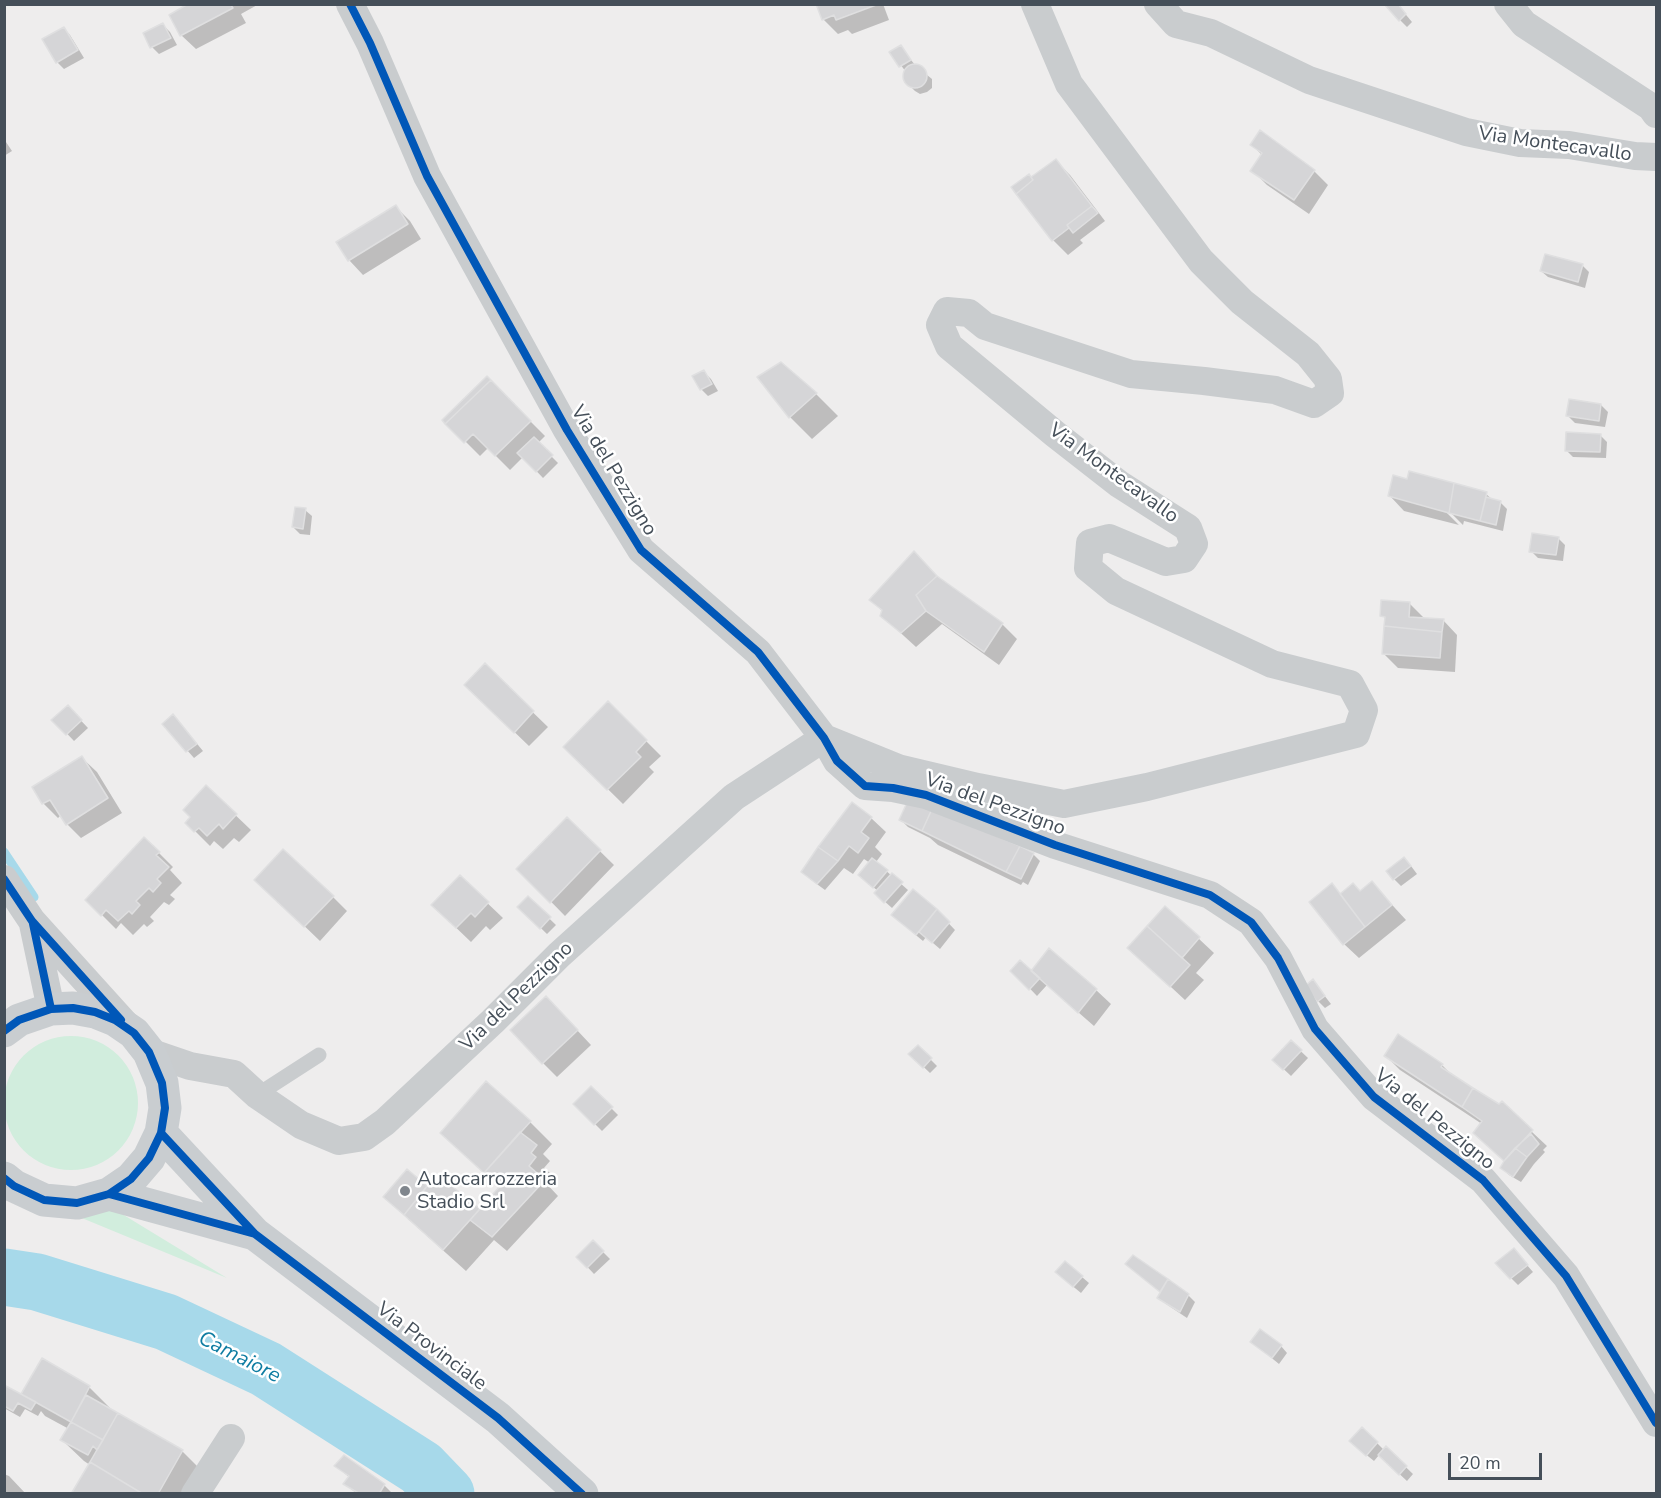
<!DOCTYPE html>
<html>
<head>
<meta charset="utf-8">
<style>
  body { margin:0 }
  #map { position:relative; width:1661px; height:1498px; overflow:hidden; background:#eeeded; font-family:"Nunito Sans",sans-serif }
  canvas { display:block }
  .frame { position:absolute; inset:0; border:6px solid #454f59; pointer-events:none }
  .scale { position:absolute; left:1448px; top:1453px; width:94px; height:27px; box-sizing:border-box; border:3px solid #454f59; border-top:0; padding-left:8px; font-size:18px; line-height:21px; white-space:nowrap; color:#454f59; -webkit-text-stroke:4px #fff; paint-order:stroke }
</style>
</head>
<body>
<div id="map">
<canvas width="1661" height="1498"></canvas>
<div class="frame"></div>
<div class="scale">20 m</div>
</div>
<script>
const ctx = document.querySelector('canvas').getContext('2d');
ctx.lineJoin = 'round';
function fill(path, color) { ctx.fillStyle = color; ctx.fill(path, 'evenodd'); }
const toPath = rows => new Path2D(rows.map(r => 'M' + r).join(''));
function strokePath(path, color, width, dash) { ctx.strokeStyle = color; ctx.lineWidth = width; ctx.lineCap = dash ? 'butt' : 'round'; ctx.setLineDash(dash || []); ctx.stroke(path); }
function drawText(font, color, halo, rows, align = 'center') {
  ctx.font = font + ' "Nunito Sans",sans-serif'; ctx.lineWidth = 5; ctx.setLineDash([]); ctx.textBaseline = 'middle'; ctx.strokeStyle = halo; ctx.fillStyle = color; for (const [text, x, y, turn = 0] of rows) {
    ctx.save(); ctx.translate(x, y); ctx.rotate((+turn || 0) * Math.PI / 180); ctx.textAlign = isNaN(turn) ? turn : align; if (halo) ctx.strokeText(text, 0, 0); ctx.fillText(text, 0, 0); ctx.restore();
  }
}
const green = toPath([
  '4 1103a67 67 0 1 1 134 0a67 67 0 1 1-134 0Z',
  [109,1206,227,1278,77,1216]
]);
const shadow = toPath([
  [191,4,259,4,241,14,246,23,196,49,181,35],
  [817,4,883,4,889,20,852,34,848,30,838,34,823,19],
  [1397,4,1412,22,1407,27,1400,20],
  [163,25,170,32,177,45,159,54,152,47,145,34],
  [63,28,70,35,84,58,64,69,57,62,44,40],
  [900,47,916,66,932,79,932,88,927,92,920,94,915,91,908,84,904,76,906,72,891,52],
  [4,139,12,151,4,156],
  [1252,145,1314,171,1328,185,1309,214,1267,185,1252,170,1262,155],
  [1056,161,1070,175,1105,221,1080,240,1083,243,1068,255,1053,240,1013,188,1032,179],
  [396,207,410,221,421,239,363,275,349,260],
  [1582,265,1589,272,1585,288,1548,277,1541,271],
  [781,364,816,394,838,416,812,439,790,417],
  [704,372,711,379,718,391,708,396,701,389],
  [505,396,545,436,538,443,558,463,543,478,523,457,510,470,488,448,480,456,444,420],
  [1601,405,1608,412,1605,427,1575,423,1568,416],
  [1600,435,1607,442,1606,458,1573,457,1566,450],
  [1408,481,1486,494,1493,500,1500,502,1507,509,1503,531,1464,521,1463,525,1449,511,1445,511,1459,525,1404,511,1390,496],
  [305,510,312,516,310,535,300,534,293,527],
  [1558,538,1565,545,1563,561,1538,558,1531,551],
  [939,579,1002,624,1017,639,999,665,942,624,916,647,881,615,883,612,872,600],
  [1409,603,1425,619,1443,620,1457,635,1455,672,1398,668,1383,653,1386,619,1382,615],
  [485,666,548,727,529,746,480,699],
  [608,703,661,756,649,767,654,772,623,804,565,747],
  [68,707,88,728,74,741,54,720],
  [180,723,203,751,194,758,164,724],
  [82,758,97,772,122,813,81,838,67,824,61,815,58,818,43,803],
  [206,787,251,830,239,842,234,838,223,849,214,841,210,846,187,823],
  [871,818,886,832,875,847,882,854,876,862,908,890,892,908,883,900,878,891,867,882,870,863,864,859,853,874,844,868,825,890,810,879],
  [567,819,614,865,565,916,519,869],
  [901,820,1033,854,1040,861,1028,885,1023,882,1021,885,938,845,930,838,908,827],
  [159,853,173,867,170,870,182,883,170,895,175,899,169,905,164,902,150,917,154,921,147,927,144,924,133,935,121,923,116,929,87,900],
  [1411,866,1417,874,1401,886,1394,879],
  [460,877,503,918,490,930,486,926,471,942,448,920],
  [1372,883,1406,920,1359,958,1344,944,1332,885,1341,895,1360,892],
  [271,894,333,897,347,911,320,941],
  [528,898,556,925,547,934,519,907],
  [1166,908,1214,953,1196,973,1204,980,1185,1000,1144,962],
  [936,910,955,930,940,949,926,937,923,941,900,922],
  [1013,971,1032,973,1096,990,1111,1004,1094,1026,1047,985,1037,996],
  [1313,981,1331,1004,1325,1008,1318,1001],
  [560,1012,591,1045,557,1077,543,1063],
  [1399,1036,1442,1065,1455,1078,1500,1107,1502,1104,1547,1146,1543,1150,1545,1152,1534,1164,1521,1182,1509,1175,1502,1168,1506,1161,1482,1124,1400,1070,1386,1056],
  [1291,1042,1308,1058,1291,1076,1274,1060],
  [918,1047,937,1066,930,1073,910,1054],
  [591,1088,618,1115,602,1131,575,1104],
  [530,1122,552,1144,543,1154,550,1161,544,1168,550,1173,544,1181,558,1196,507,1251,494,1240,466,1271,407,1218,385,1196,407,1171,428,1188,480,1211,501,1188,464,1154],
  [593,1242,610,1259,594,1274,578,1257],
  [1133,1257,1188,1295,1195,1302,1187,1318,1166,1304,1159,1297,1161,1292,1134,1271],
  [1520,1257,1533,1272,1518,1285,1497,1264],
  [1082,1277,1089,1283,1081,1293,1064,1279],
  [1252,1342,1281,1346,1287,1353,1279,1364],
  [4,1387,28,1400,89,1387,111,1409,111,1411,183,1452,204,1473,193,1494,73,1494,90,1465,84,1461,62,1440,69,1429,45,1416,41,1411,38,1416,25,1409,20,1417,4,1408],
  [1377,1443,1384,1450,1386,1448,1413,1474,1407,1481,1379,1455,1374,1461,1358,1448],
  [336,1466,384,1485,391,1492,389,1494,357,1494,345,1484,350,1478],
  [4,1474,9,1476,26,1494,4,1494]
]);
const stream = toPath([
  [4,852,34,897]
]);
const river = toPath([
  [4,1277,37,1282,166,1322,266,1369,421,1468,446,1494]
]);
const building = toPath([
  [188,4,230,4,233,8,180,36,169,15,188,4],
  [816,4,875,4,876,5,836,20,834,15,822,20,816,4],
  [1384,4,1398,4,1406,14,1399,21,1384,4],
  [163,23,171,38,150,48,143,33,163,23],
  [64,27,78,50,56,63,42,39,64,27],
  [901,45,911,60,899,67,889,52,901,45],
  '903 76a12 12 0 1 1 24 0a12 12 0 1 1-24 0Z',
  [1260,130,1315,170,1294,200,1250,171,1262,153,1250,145,1260,130],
  [1056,159,1092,206,1067,225,1069,228,1052,241,1016,194,1033,180,1031,177,1056,159],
  [1029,174,1033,180,1016,194,1011,187,1029,174],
  [396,205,408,224,348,261,336,242,396,205],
  [1092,206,1098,213,1073,233,1067,225,1092,206],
  [1545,254,1583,264,1578,282,1540,271,1545,254],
  [781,362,817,393,789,418,757,377,781,362],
  [704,370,712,384,700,390,692,376,704,370],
  [487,376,491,380,445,424,442,420,487,376],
  [491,380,531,421,495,456,473,434,464,443,445,424,491,380],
  [1569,399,1601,404,1599,421,1566,416,1569,399],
  [1566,432,1601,434,1600,452,1565,451,1566,432],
  [534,437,553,455,536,472,517,453,534,437],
  [1409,471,1454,483,1449,513,1388,496,1393,475,1407,479,1409,471],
  [1454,483,1487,492,1480,521,1449,513,1454,483],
  [1486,497,1501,501,1496,525,1480,521,1486,497],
  [295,507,306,508,303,529,292,527,295,507],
  [1532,533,1559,537,1556,555,1529,552,1532,533],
  [914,551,937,576,916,595,926,611,901,633,880,616,882,610,869,600,914,551],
  [937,576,1003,623,984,652,926,611,916,595,937,576],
  [1381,600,1410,602,1409,617,1444,619,1442,632,1384,626,1385,617,1380,616,1381,600],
  [1384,626,1442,632,1440,658,1382,654,1384,626],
  [485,663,534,711,514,733,464,685,485,663],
  [608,701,647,740,636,752,641,757,607,790,563,747,608,701],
  [68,705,82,720,66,735,51,720,68,705],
  [173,714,197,744,186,752,162,724,173,714],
  [82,756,108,798,66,825,50,800,42,804,32,787,82,756],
  [206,785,237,814,223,829,219,824,207,836,199,828,194,832,185,823,190,817,183,810,206,785],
  [909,798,932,809,922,831,899,820,909,798],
  [852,802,872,817,861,832,869,838,858,853,849,846,838,861,818,847,852,802],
  [932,809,1020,846,1006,872,922,831,932,809],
  [567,817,601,850,550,903,516,869,567,817],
  [144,837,160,852,156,855,169,867,157,879,161,883,153,892,149,888,136,901,140,905,132,914,129,911,118,921,106,910,101,916,85,900,144,837],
  [1020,846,1034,853,1021,879,1006,872,1020,846],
  [818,847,838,861,817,884,801,872,818,847],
  [283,849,334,896,304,927,254,880,283,849],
  [1404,857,1411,866,1393,880,1386,871,1404,857],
  [872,858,888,870,873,888,858,875,872,858],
  [892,873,903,882,884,903,874,893,892,873],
  [460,875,489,902,475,917,471,913,456,928,431,905,460,875],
  [1372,881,1392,905,1365,927,1340,894,1353,883,1360,891,1372,881],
  [1332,883,1365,927,1343,945,1309,902,1332,883],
  [913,889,937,909,916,935,891,915,913,889],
  [528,896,551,917,540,929,517,907,528,896],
  [1165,906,1200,937,1182,958,1147,926,1165,906],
  [937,909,950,922,932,943,919,932,937,909],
  [1147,926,1190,965,1170,987,1127,948,1147,926],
  [1049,948,1097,989,1078,1013,1031,971,1049,948],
  [1020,960,1040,978,1029,990,1010,971,1020,960],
  [1313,979,1325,996,1317,1002,1305,986,1313,979],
  [546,996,578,1030,542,1064,510,1030,546,996],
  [1398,1034,1443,1064,1441,1067,1473,1088,1462,1107,1384,1056,1398,1034],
  [1291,1040,1302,1050,1283,1070,1272,1060,1291,1040],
  [918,1045,932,1058,923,1068,908,1054,918,1045],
  [486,1081,531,1121,484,1173,440,1133,486,1081],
  [591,1086,613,1107,594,1125,573,1104,591,1086],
  [1473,1088,1499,1104,1502,1101,1533,1130,1504,1161,1473,1133,1482,1121,1462,1107,1473,1088],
  [520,1132,537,1145,531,1153,536,1157,529,1166,545,1180,492,1237,470,1220,500,1186,484,1173,520,1132],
  [1531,1134,1539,1144,1527,1157,1515,1148,1531,1134],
  [1515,1148,1527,1157,1513,1177,1500,1168,1504,1161,1515,1148],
  [407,1169,427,1186,404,1215,383,1197,407,1169],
  [437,1174,480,1209,443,1250,404,1215,437,1174],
  [593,1240,604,1251,587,1268,576,1257,593,1240],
  [1514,1248,1528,1265,1510,1279,1495,1263,1514,1248],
  [1133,1255,1168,1279,1160,1292,1125,1264,1133,1255],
  [1065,1261,1083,1276,1073,1287,1055,1272,1065,1261],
  [1168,1279,1189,1294,1180,1312,1157,1298,1168,1279],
  [1260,1329,1282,1345,1272,1358,1250,1342,1260,1329],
  [42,1358,90,1386,71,1422,21,1394,42,1358],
  [4,1385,36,1402,31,1410,18,1403,13,1411,4,1406,4,1385],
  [86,1395,118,1413,103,1440,71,1422,86,1395],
  [118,1413,183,1450,158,1494,143,1494,90,1462,118,1413],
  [71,1422,103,1440,97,1450,93,1446,88,1455,60,1440,71,1422],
  [1362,1427,1378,1442,1366,1456,1349,1441,1362,1427],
  [1386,1446,1407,1466,1399,1475,1378,1455,1386,1446],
  [344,1455,385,1484,379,1494,360,1494,343,1484,349,1476,334,1466,344,1455],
  [90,1462,143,1494,71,1494,90,1462]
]);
const service = toPath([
  [257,1095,319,1055]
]);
const minor = toPath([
  [350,4,370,43,427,176,567,430,641,550,758,652,824,738,837,761,865,786,893,788,926,795,1055,845,1210,895,1251,922,1278,958,1315,1029,1374,1097,1483,1180,1566,1276,1656,1423],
  [1158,4,1176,24,1211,33,1309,80,1466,132,1520,143,1569,145,1635,156,1656,157],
  [1508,4,1524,24,1651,107,1656,114],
  [824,738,898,768,978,787,1064,804,1147,787,1356,734,1364,710,1350,684,1272,664,1116,591,1088,568,1090,543,1109,538,1166,562,1184,559,1194,544,1188,528,1119,484,1055,434,949,346,940,325,947,311,969,313,985,326,1131,374,1204,381,1275,390,1314,404,1330,393,1328,379,1308,354,1242,302,1201,261,1069,84,1035,4],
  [4,879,32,921,126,1025],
  [33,924,51,1009],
  [149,1052,190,1066,234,1074,257,1095,301,1125,339,1141,364,1137,385,1122,493,1021,559,955,734,797,824,738],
  [195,1494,231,1438]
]);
const secondary = toPath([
  [4,1031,19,1020,51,1009,73,1008,95,1012,115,1020,134,1033,149,1052,162,1083,165,1108,161,1133,149,1158,131,1179,109,1194,77,1203,44,1200,14,1186,4,1178],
  [161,1133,255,1234,498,1418,582,1494],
  [109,1194,255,1234]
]);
const cycleway = toPath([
  [350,4,370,43,427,176,567,430,641,550,758,652,824,738,837,761,865,786,893,788,926,795,1055,845,1210,895,1251,922,1278,958,1315,1029,1374,1097,1483,1180,1566,1276,1656,1423],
  [4,879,32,921,121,1020],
  [33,924,51,1009],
  [4,1031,19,1020,51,1009,73,1008,95,1012,115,1020,134,1033,149,1052,162,1083,165,1108,161,1133,149,1158,131,1179,109,1194,77,1203,44,1200,14,1186,4,1178],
  [161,1133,255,1234,498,1418,582,1494],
  [109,1194,255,1234]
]);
const markers = [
  [405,1191,6,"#80868d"]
];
const streetNames = [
  ["Via Montecavallo",1555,145,8],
  ["Via del Pezzigno",613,471,59],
  ["Via Montecavallo",1113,474,36],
  ["Via del Pezzigno",995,805,20],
  ["Via del Pezzigno",517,997,-44],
  ["Via del Pezzigno",1434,1120,39],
  ["Via Provinciale",431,1347,37]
];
const poiNames = [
  ["Autocarrozzeria",417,1180],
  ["Stadio Srl",417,1203]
];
const waterNames = [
  ["Camaiore",239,1358,27]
];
fill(green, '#d1eddd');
fill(shadow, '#0003');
strokePath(stream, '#a7d9ea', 9);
strokePath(river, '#a7d9ea', 57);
fill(building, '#d5d5d7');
strokePath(building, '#dfdfe0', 1.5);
strokePath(service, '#c9ccce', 15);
strokePath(minor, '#c9ccce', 28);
strokePath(secondary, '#c9cdd0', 33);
strokePath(cycleway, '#0057b8', 8);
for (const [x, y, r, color] of markers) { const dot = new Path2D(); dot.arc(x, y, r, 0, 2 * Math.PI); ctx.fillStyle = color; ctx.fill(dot); strokePath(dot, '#fff', 2); }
drawText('20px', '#454f59', '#fff', streetNames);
drawText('20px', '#454f59', '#fff', poiNames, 'left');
drawText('italic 21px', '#0f7da2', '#fff', waterNames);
</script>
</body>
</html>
